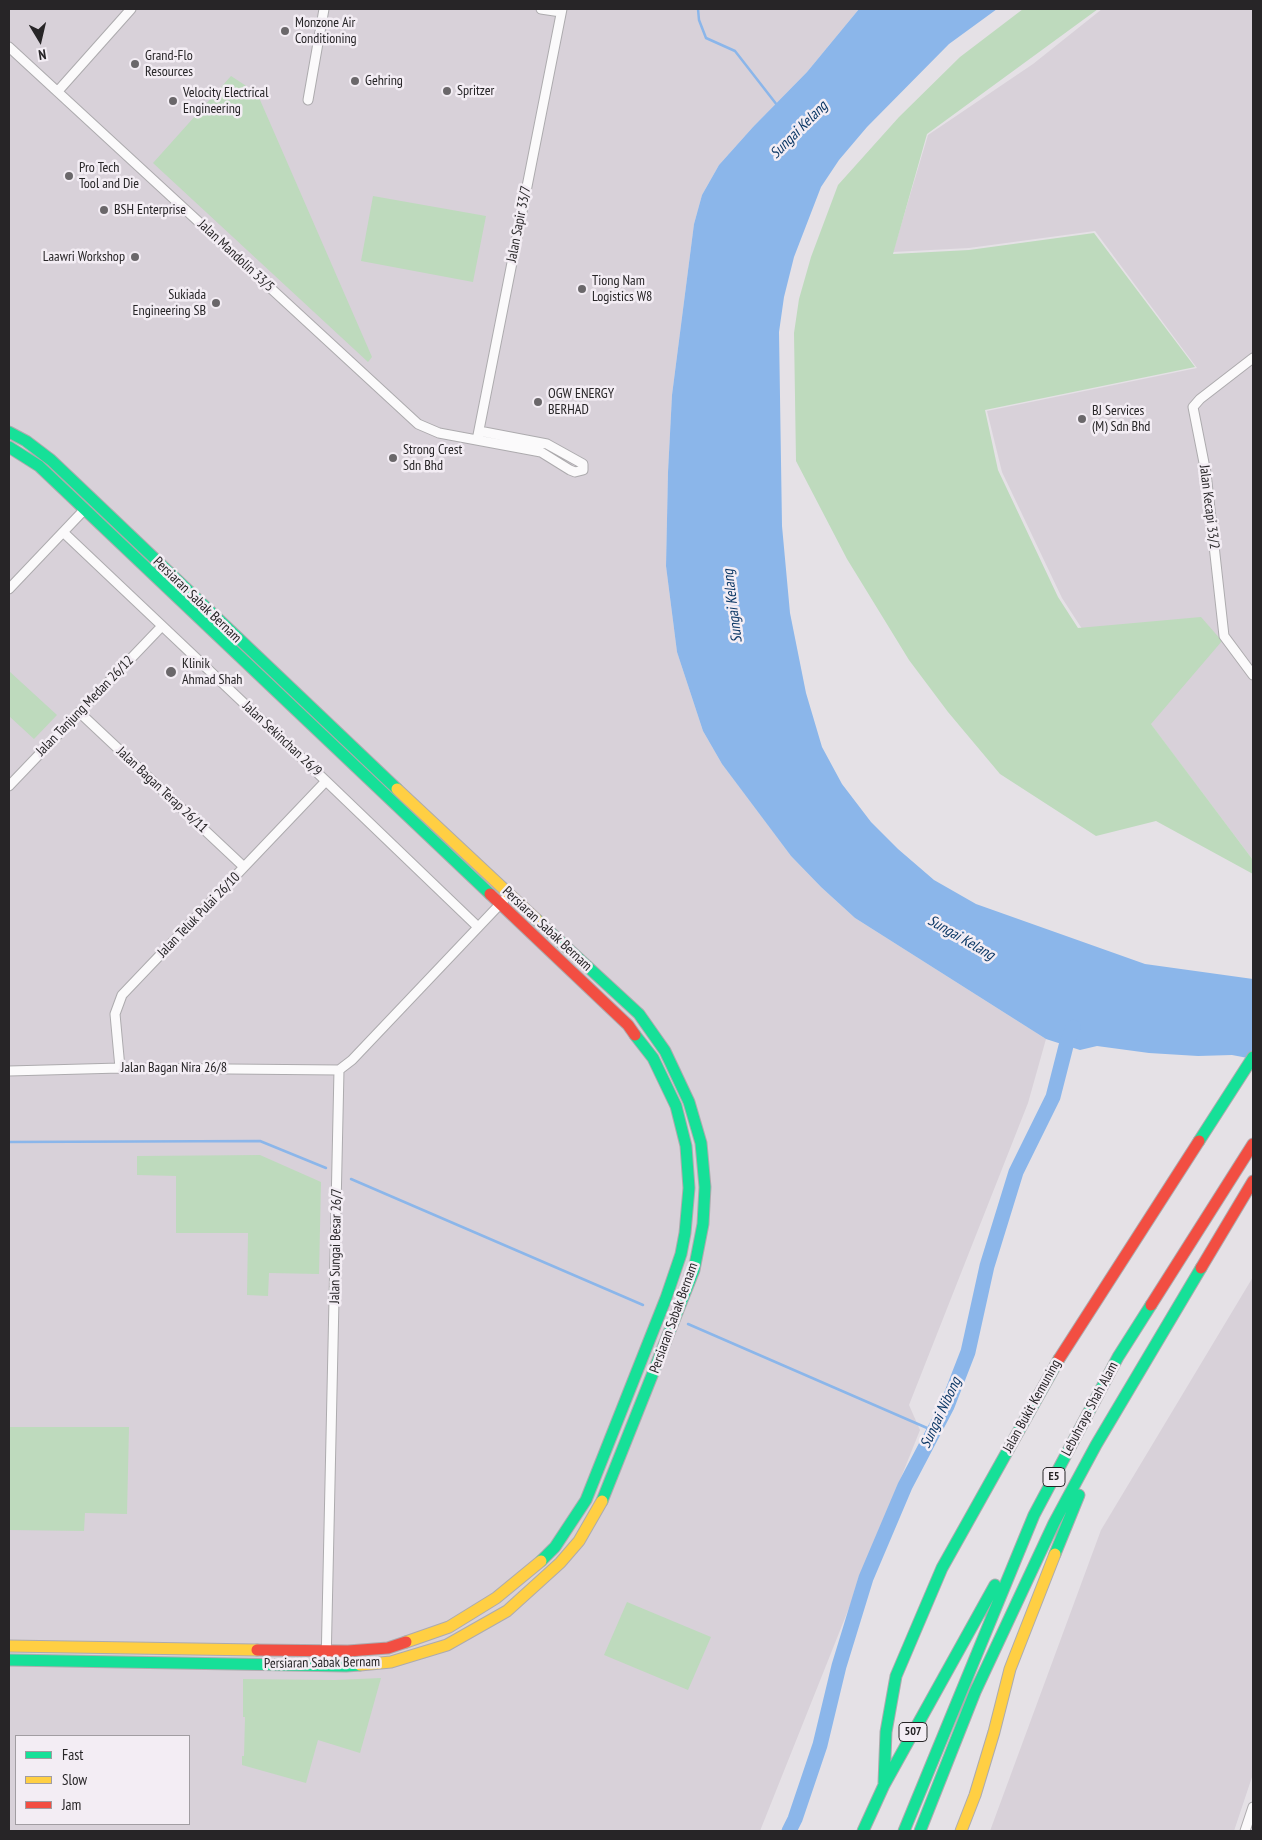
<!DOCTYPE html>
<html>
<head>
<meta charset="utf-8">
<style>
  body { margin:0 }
  #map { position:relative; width:1262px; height:1840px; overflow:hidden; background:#e5e1e6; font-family:"PT Sans Narrow",sans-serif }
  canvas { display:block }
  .frame { position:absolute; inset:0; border:10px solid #272527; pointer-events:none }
  .legend { position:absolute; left:15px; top:1735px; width:175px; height:90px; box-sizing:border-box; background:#f3edf4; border:1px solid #a19da2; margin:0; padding:6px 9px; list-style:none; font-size:15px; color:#272527 }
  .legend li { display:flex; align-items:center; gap:10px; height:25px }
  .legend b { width:25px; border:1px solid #a19da2 }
  .north { position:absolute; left:15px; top:15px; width:50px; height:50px; -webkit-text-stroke:4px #f3edf4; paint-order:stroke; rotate:171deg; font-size:14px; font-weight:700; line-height:20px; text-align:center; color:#272527 }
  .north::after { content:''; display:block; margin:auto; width:18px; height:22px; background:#272527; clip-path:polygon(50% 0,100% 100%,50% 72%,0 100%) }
</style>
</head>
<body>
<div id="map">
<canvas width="1262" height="1840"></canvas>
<div class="frame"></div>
<ul class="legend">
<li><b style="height:6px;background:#16e098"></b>Fast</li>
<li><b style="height:6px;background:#ffcf43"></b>Slow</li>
<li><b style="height:6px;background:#f24e42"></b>Jam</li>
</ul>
<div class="north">N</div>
</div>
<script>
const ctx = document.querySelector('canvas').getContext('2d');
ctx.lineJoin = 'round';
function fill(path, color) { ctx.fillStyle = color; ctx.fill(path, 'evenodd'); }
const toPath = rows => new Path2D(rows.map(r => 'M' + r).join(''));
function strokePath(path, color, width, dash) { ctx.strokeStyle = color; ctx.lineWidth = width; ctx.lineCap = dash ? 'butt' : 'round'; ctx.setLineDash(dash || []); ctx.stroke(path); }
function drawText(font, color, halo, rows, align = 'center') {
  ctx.font = font + ' "PT Sans Narrow",sans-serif'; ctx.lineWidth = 5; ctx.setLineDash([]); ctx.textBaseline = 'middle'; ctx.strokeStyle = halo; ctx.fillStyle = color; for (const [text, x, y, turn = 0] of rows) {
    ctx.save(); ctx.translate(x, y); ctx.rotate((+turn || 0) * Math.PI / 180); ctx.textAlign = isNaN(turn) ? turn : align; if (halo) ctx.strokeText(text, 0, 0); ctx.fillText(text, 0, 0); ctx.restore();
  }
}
const built = toPath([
  [9,9,859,9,807,72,753,127,719,165,702,195,694,224,672,395,668,472,666,566,677,652,703,731,722,764,791,856,821,887,855,918,1046,1039,1028,1103,909,1405,920,1430,760,1831,9,1831],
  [16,1736,189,1736,189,1824,16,1824],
  [1102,9,1253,9,1253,860,1099,655,1062,598,1002,472,987,411,1197,368,1095,231,969,248,893,252,928,135,1033,64],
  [1253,1277,1253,1774,1234,1831,990,1831,1101,1530]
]);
const green = toPath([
  [1023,9,1098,9,927,134,893,254,969,250,1094,233,1195,367,985,410,998,470,1058,597,1078,628,1201,617,1222,641,1151,724,1253,860,1253,874,1156,821,1096,836,1000,774,948,712,909,660,847,559,796,461,794,333,799,299,811,257,838,185,899,117,960,57],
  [231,76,257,93,372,357,368,362,153,163],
  [373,196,486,216,473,282,361,261],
  [9,671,57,715,34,739,9,716],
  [260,1155,321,1182,319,1274,269,1273,268,1296,247,1295,248,1233,176,1233,176,1176,137,1175,137,1156],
  [9,1427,129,1427,127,1514,85,1513,84,1531,9,1530],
  [627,1602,711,1637,688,1690,604,1655],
  [381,1678,360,1753,318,1740,306,1783,242,1765,242,1756,244,1756,245,1717,243,1717,243,1679,335,1680]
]);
const water = toPath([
  [859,9,997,9,949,44,867,127,839,160,821,187,794,257,784,297,779,332,782,526,790,613,806,693,822,747,842,784,871,822,898,849,934,880,976,904,1145,964,1253,979,1253,1059,1232,1055,1198,1056,1149,1053,1097,1046,1080,1050,1046,1039,855,918,821,887,791,856,722,764,703,731,677,652,666,566,668,472,672,395,694,224,702,195,719,165,753,127,807,72]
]);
const stream = toPath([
  [698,9,699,20,706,38,735,51,777,105],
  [9,1142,260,1141,326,1168],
  [351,1179,643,1305],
  [688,1324,934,1431]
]);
const river = toPath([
  [789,1831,795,1819,820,1745,839,1666,866,1578,905,1486,947,1406,968,1352,987,1266,1016,1172,1053,1097,1066,1046,1073,1027]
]);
const street = toPath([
  [541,9,561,12],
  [9,47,418,424,439,433,541,452,570,470,575,472,583,470,583,464,547,444,479,431],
  [58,91,131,9],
  [308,100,324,9],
  [1253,358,1200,399,1193,407,1206,473,1224,636,1253,675],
  [478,435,562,9],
  [63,532,326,781,478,927],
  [9,589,85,509],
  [79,712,244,867],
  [9,786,162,626],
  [120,1068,115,1014,122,995,326,781],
  [9,1071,120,1068,339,1070],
  [326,1666,339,1070,352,1060,504,900],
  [1245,1831,1253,1807]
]);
const fast = toPath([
  [9,432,26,441,51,460,397,789],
  [9,447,39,466,490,894],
  [537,920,639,1014,665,1051,689,1102,701,1143,705,1187,703,1224,694,1270,602,1501],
  [1199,1141,1253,1057],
  [1055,1554,1079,1495],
  [541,1561,555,1547,586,1500,666,1298,681,1254,685,1233,689,1188,686,1146,676,1106,653,1058,635,1035],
  [9,1660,346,1666,360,1665],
  [884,1783,886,1732,896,1676,942,1568,1059,1359],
  [863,1831,884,1785,995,1585],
  [904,1831,1034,1515,1118,1357,1151,1305],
  [920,1831,975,1692,1054,1523,1096,1445,1201,1268]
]);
const slow = toPath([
  [397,789,537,920],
  [406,1642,449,1627,496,1598,541,1561],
  [9,1646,257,1650],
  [360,1665,391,1662,447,1645,507,1611,560,1563,579,1541,602,1501],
  [961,1831,975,1795,994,1732,1010,1669,1055,1554]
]);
const jam = toPath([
  [490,894,628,1025,635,1035],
  [1201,1268,1253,1181],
  [1151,1305,1253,1144],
  [1059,1359,1199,1141],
  [257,1650,348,1651,388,1648,406,1642]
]);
const markers = [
  [285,31,5,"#6a676a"],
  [135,64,5,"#6a676a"],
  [355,81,5,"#6a676a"],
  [447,91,5,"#6a676a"],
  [173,101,5,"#6a676a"],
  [69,176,5,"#6a676a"],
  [104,210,5,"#6a676a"],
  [135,257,5,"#6a676a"],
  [582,289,5,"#6a676a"],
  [216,303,5,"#6a676a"],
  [538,402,5,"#6a676a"],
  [1082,419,5,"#6a676a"],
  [393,458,5,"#6a676a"],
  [171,672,6,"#6a676a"]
];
const shields = [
  [1054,1477,22],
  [913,1732,28]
];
const shieldNames = [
  ["E5",1054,1477],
  ["507",913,1732]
];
const poiNames = [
  ["Monzone Air",295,23],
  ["Conditioning",295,39],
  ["Grand-Flo",145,56],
  ["Resources",145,72],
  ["Gehring",365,81],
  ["Spritzer",457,91],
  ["Velocity Electrical",183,93],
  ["Engineering",183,109],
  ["Pro Tech",79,168],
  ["Tool and Die",79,184],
  ["BSH Enterprise",114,210],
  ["Laawri Workshop",125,257,"right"],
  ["Tiong Nam",592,281],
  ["Logistics W8",592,297],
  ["Sukiada",206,295,"right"],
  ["Engineering SB",206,311,"right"],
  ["OGW ENERGY",548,394],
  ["BERHAD",548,410],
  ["BJ Services",1092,411],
  ["(M) Sdn Bhd",1092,427],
  ["Strong Crest",403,450],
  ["Sdn Bhd",403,466],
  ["Klinik",182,664],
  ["Ahmad Shah",182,680]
];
const streetNames = [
  ["Jalan Sapir 33/7",519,224,-79],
  ["Jalan Mandolin 33/5",236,256,43],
  ["Jalan Kecapi 33/2",1209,507,83],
  ["Persiaran Sabak Bernam",197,600,44],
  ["Jalan Tanjung Medan 26/12",85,706,-46],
  ["Jalan Sekinchan 26/9",282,739,43],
  ["Jalan Bagan Terap 26/11",162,790,43],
  ["Jalan Teluk Pulai 26/10",199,915,-46],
  ["Persiaran Sabak Bernam",547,929,43],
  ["Jalan Bagan Nira 26/8",174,1068],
  ["Jalan Sungai Besar 26/7",336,1246,-89],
  ["Persiaran Sabak Bernam",674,1318,-70],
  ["Jalan Bukit Kemuning",1032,1406,-61],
  ["Lebuhraya Shah Alam",1090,1409,-62],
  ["Persiaran Sabak Bernam",322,1663,-1]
];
const waterNames = [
  ["Sungai Kelang",799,130,-45],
  ["Sungai Kelang",733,606,-97],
  ["Sungai Kelang",961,938,30],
  ["Sungai Nibong",941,1413,-65]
];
fill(built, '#d8d1d9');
fill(green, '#bedabd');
fill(water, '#8bb6ea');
strokePath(stream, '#8bb6ea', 2.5);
strokePath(river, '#8bb6ea', 15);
strokePath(street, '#adabae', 11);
strokePath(fast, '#adabae', 13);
strokePath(slow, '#adabae', 13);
strokePath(jam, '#adabae', 13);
strokePath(street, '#fbfafb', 9);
strokePath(fast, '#16e098', 11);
strokePath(slow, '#ffcf43', 11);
strokePath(jam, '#f24e42', 11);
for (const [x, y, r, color] of markers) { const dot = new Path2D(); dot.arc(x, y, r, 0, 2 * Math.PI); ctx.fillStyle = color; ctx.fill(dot); strokePath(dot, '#f3edf4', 2); }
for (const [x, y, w] of shields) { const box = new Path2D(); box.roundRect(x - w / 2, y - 9.5, w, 19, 4); ctx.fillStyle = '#f3edf4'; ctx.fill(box); strokePath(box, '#272527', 1); }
drawText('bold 12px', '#272527', null, shieldNames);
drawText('14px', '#272527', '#f3edf4', poiNames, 'left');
drawText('14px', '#272527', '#f3edf4', streetNames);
drawText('italic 15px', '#0c3866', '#f3edf4', waterNames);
</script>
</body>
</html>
